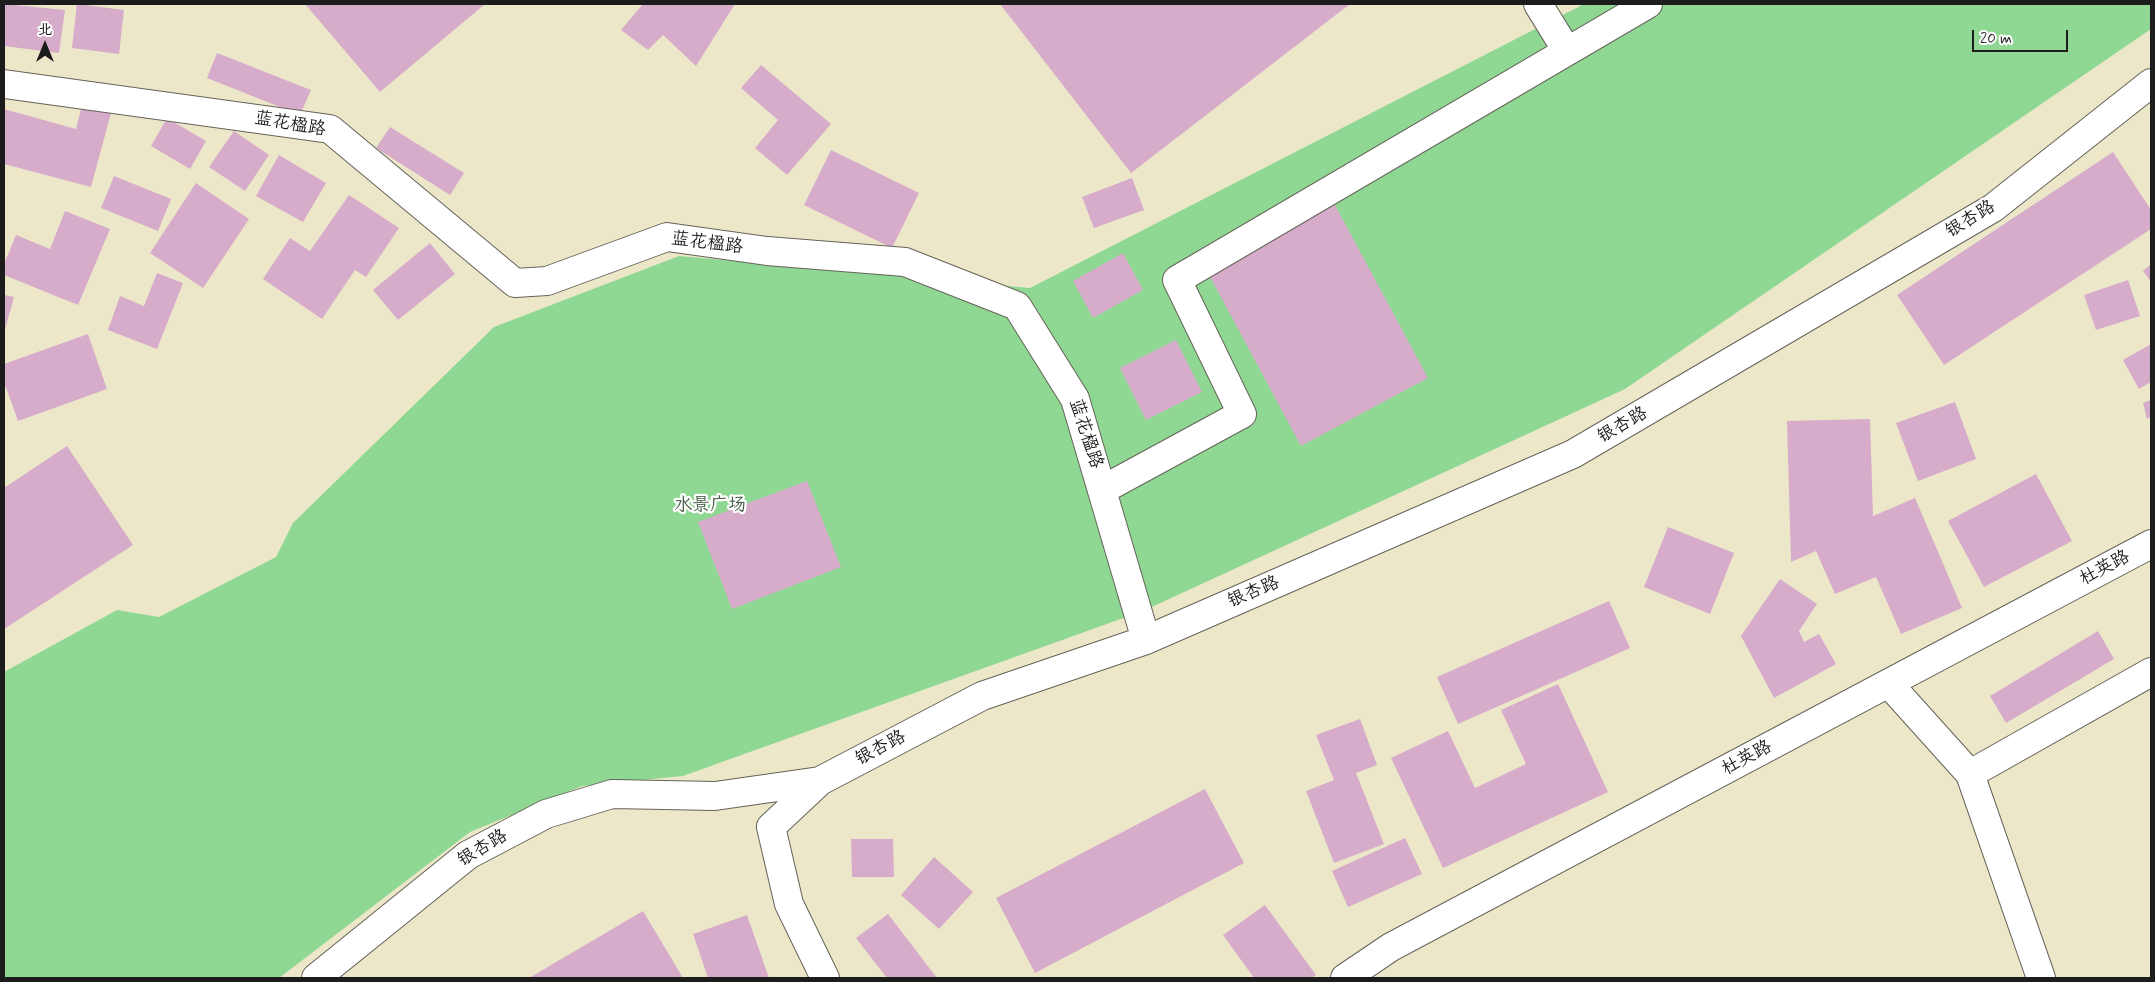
<!DOCTYPE html>
<html>
<head>
<meta charset="utf-8">
<style>
  body { margin:0 }
  #map { position:relative; width:2155px; height:982px; overflow:hidden; background:#ede7ca; font-family:Mynerve,"LXGW WenKai TC",sans-serif }
  canvas { display:block }
  .frame { position:absolute; inset:0; border:5px solid #1c1c1c; pointer-events:none }
  .north { position:absolute; left:20px; top:20px; width:50px; height:50px; -webkit-text-stroke:4px #fff; paint-order:stroke; rotate:0deg; font-size:14px; font-weight:700; line-height:20px; text-align:center; color:#1c1c1c }
  .north::after { content:''; display:block; margin:auto; width:18px; height:22px; background:#1c1c1c; clip-path:polygon(50% 0,100% 100%,50% 72%,0 100%) }
  .scale { position:absolute; left:1972px; top:30px; width:96px; height:22px; box-sizing:border-box; border:2px solid #1c1c1c; border-top:0; padding-left:6px; font-size:15px; line-height:18px; white-space:nowrap; color:#1c1c1c; -webkit-text-stroke:4px #fff; paint-order:stroke }
</style>
</head>
<body>
<div id="map">
<canvas width="2155" height="982"></canvas>
<div class="frame"></div>
<div class="north">北</div>
<div class="scale">20 m</div>
</div>
<script>
const ctx = document.querySelector('canvas').getContext('2d');
ctx.lineJoin = 'round';
function fill(path, color) { ctx.fillStyle = color; ctx.fill(path, 'evenodd'); }
const toPath = rows => new Path2D(rows.map(r => 'M' + r).join(''));
function strokePath(path, color, width, dash) { ctx.strokeStyle = color; ctx.lineWidth = width; ctx.lineCap = dash ? 'butt' : 'round'; ctx.setLineDash(dash || []); ctx.stroke(path); }
function drawText(font, color, halo, rows, align = 'center') {
  ctx.font = font + ' Mynerve,"LXGW WenKai TC",sans-serif'; ctx.lineWidth = 4.5; ctx.setLineDash([]); ctx.textBaseline = 'middle'; ctx.strokeStyle = halo; ctx.fillStyle = color; for (const [text, x, y, turn = 0] of rows) {
    ctx.save(); ctx.translate(x, y); ctx.rotate((+turn || 0) * Math.PI / 180); ctx.textAlign = isNaN(turn) ? turn : align; if (halo) ctx.strokeText(text, 0, 0); ctx.fillText(text, 0, 0); ctx.restore();
  }
}
const green = toPath([
  [1584,4,2151,4,2151,29,1625,389,1143,611,683,776,582,786,470,832,279,978,4,978,4,672,117,610,159,617,276,557,293,523,494,327,679,256,1030,288]
]);
const building = toPath([
  [4,4,65,10,59,53,4,46],
  [77,4,124,10,119,54,72,48],
  [305,4,485,4,380,92],
  [643,4,735,4,696,66,663,35,648,50,621,30],
  [1000,4,1350,4,1131,173],
  [217,53,311,90,300,115,207,78],
  [761,65,831,124,787,175,755,148,778,120,741,88],
  [82,105,111,113,91,187,4,164,4,109,76,129],
  [167,118,206,141,190,169,151,146],
  [390,127,464,173,450,195,376,148],
  [234,131,269,155,245,191,209,167],
  [831,150,919,193,892,248,804,205],
  [2113,152,2151,210,2151,229,1944,365,1897,295],
  [279,155,326,183,303,222,256,196],
  [114,176,171,199,158,231,101,208],
  [1132,178,1144,210,1094,228,1082,197],
  [196,183,249,219,203,288,150,253],
  [349,195,399,228,366,277,355,270,322,319,263,279,290,238,310,251],
  [1335,205,1428,378,1301,446,1208,273],
  [65,211,110,229,78,305,4,275,4,264,16,235,50,249],
  [430,243,455,274,398,320,373,290],
  [1123,253,1143,290,1093,318,1073,281],
  [2151,264,2151,282,2143,271],
  [157,273,183,283,157,349,108,330,120,296,144,306],
  [2128,280,2140,316,2096,330,2084,295],
  [4,295,14,297,4,333],
  [88,334,107,389,18,421,4,382,4,364],
  [1176,340,1202,392,1146,420,1120,368],
  [2151,344,2151,382,2139,389,2123,360],
  [2151,400,2151,417,2147,419,2143,403],
  [1955,402,1976,459,1918,481,1896,423],
  [1870,419,1873,516,1915,498,1962,608,1901,634,1876,577,1835,594,1816,551,1791,562,1787,421],
  [67,446,133,545,4,629,4,488],
  [2036,474,2072,541,1984,587,1948,521],
  [807,481,841,567,732,609,698,522],
  [1668,527,1734,553,1710,614,1644,587],
  [1780,579,1817,604,1799,631,1804,642,1819,634,1836,664,1774,698,1741,636],
  [1609,601,1630,648,1458,724,1437,677],
  [2098,631,2114,659,2006,723,1990,696],
  [1558,684,1608,792,1443,868,1391,758,1448,731,1475,788,1526,764,1501,710],
  [1360,719,1377,765,1356,773,1384,844,1334,863,1306,791,1334,780,1316,735],
  [1205,789,1244,863,1035,973,996,898],
  [1405,838,1422,874,1348,907,1332,871],
  [851,839,893,839,894,877,852,877],
  [934,857,973,892,939,929,901,895],
  [1265,905,1316,975,1312,978,1254,978,1223,935],
  [643,911,683,978,529,978],
  [888,914,937,978,887,978,856,938],
  [747,915,769,978,708,978,693,934]
]);
const minor = toPath([
  [1538,4,1567,51],
  [4,84,330,129,515,283,547,281,667,237,767,251,905,262,1017,306,1075,399,1146,640],
  [1102,490,1242,414,1177,280,1648,4],
  [1889,684,1970,774,2041,978],
  [1970,774,2151,672],
  [820,781,771,827,789,904,825,978],
  [316,978,468,855,546,814,612,794,715,796,820,781,982,696,1146,640,1573,454,1993,208,2151,83],
  [1345,978,1391,947,2151,544]
]);
const streetNames = [
  ["蓝花楹路",290,125,10],
  ["银杏路",1971,220,-32],
  ["蓝花楹路",707,244,7],
  ["银杏路",1623,426,-30],
  ["蓝花楹路",1085,434,72],
  ["杜英路",2105,569,-28],
  ["银杏路",1254,593,-23],
  ["银杏路",881,749,-28],
  ["杜英路",1747,759,-28],
  ["银杏路",483,849,-31]
];
const parkNames = [
  ["水景广场",710,506]
];
fill(green, '#8fd893');
fill(building, '#d6acca');
strokePath(minor, '#656359', 30);
strokePath(minor, '#fff', 28);
drawText('18px', '#1c1c1c', '#fff', streetNames);
drawText('18px', '#445e46', '#fff', parkNames);
</script>
</body>
</html>
